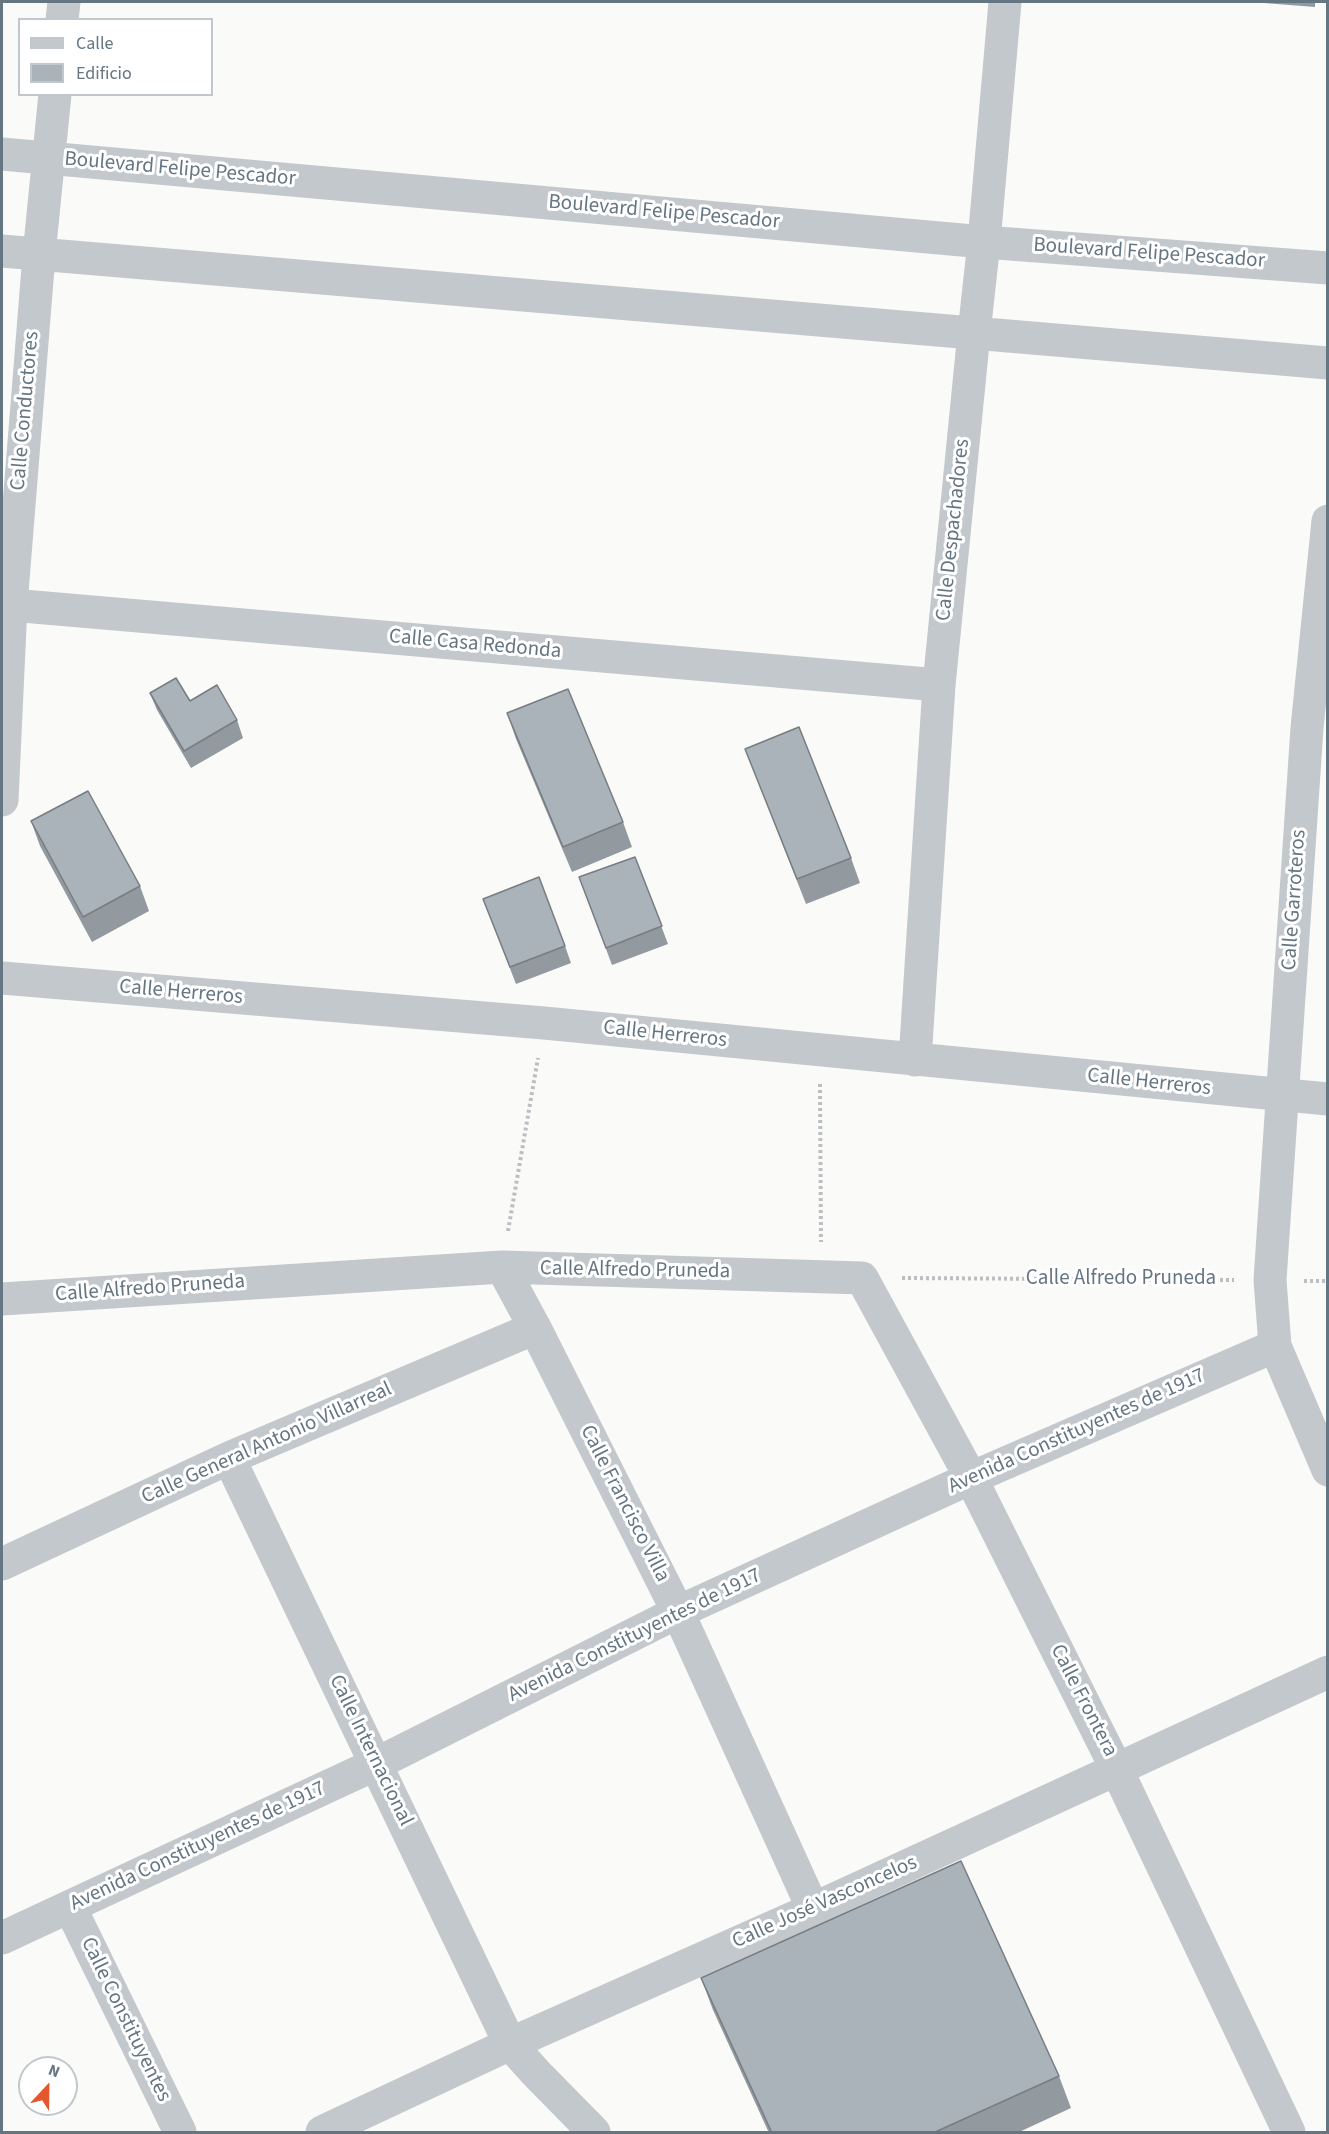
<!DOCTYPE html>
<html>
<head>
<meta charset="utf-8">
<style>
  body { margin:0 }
  #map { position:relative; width:1329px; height:2134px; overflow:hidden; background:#fafaf8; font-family:"Source Sans 3",sans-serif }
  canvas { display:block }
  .frame { position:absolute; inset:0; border:3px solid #657683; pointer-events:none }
  .legend { position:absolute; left:18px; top:18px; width:195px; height:78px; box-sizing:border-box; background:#fff; border:2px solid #c1c8cd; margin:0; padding:8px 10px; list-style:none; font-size:18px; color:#657683 }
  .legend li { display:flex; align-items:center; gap:12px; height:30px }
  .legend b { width:30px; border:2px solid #c1c8cd }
  .north { position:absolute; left:18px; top:2056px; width:60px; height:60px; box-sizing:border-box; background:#fff; border:2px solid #c1c8cd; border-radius:50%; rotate:22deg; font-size:16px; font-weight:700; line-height:24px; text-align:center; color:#657683 }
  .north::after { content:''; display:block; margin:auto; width:21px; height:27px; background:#e4572e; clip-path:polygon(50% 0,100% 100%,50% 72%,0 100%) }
</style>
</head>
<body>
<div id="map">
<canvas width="1329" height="2134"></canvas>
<div class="frame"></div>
<ul class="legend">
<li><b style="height:8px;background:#c3c8cc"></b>Calle</li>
<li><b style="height:16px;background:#aab3b9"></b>Edificio</li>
</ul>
<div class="north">N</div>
</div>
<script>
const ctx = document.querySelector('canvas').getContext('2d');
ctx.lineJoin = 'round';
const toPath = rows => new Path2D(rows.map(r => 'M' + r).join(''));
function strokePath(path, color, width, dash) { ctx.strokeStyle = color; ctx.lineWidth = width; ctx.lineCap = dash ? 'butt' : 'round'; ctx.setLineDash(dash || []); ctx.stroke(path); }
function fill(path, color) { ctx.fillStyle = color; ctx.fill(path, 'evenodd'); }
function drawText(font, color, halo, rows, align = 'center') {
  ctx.font = font + ' "Source Sans 3",sans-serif'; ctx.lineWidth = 6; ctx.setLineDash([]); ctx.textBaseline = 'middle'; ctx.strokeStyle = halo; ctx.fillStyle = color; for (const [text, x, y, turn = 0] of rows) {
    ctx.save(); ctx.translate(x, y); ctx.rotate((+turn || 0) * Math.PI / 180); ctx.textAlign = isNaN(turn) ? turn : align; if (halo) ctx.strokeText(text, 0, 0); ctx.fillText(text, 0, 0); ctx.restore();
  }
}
const path = toPath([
  [820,1084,821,1242],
  [508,1231,538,1058],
  [902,1278,1234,1280],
  [1304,1281,1328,1281]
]);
const minor = toPath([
  [62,20,64,2],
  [2,154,984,242,1328,268],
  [2,251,1328,363],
  [1328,521,1307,728,1270,1280,1275,1346,1328,1470],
  [11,605,939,685],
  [2,800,11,605,39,255,55,94],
  [2,978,544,1023,1328,1099],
  [915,1060,939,685,974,333,984,242,1005,2],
  [502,1267,535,1328,678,1612,813,1909],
  [2,1299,502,1267,862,1278,971,1478,1117,1770,1289,2132],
  [229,1458,510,2044,536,2073,594,2132],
  [2,1564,229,1458,535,1328],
  [70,1907,180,2132],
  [2,1938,376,1764,678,1612,971,1478,1275,1346],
  [322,2132,510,2044,813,1909,1328,1672]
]);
const wall = toPath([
  [1264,2,1315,2,1315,7,1264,3],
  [150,693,190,701,237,720,243,738,191,768,157,710],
  [507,713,623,822,632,847,572,872,516,739],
  [745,749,851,858,860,883,806,904],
  [31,821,140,886,149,911,92,942,40,846],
  [635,857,668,944,612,965,579,877],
  [483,899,565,946,571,963,516,984],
  [701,1978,1059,2076,1071,2108,1017,2133,769,2133,713,2010]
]);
const building = toPath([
  [176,678,190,701,217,685,237,720,184,751,150,693,176,678],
  [568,689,623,822,563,847,507,713,568,689],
  [799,727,851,858,797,879,745,749,799,727],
  [88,791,140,886,83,917,31,821,88,791],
  [635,857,662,926,606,948,579,877,635,857],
  [539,877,565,946,510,967,483,899,539,877],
  [961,1861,1059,2076,933,2133,772,2133,701,1978,961,1861]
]);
const streetNames = [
  ["Boulevard Felipe Pescador",180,170,5],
  ["Boulevard Felipe Pescador",664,213,5],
  ["Boulevard Felipe Pescador",1149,254,4],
  ["Calle Conductores",26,411,-85],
  ["Calle Despachadores",954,530,-84],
  ["Calle Casa Redonda",475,645,5],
  ["Calle Garroteros",1295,900,-86],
  ["Calle Herreros",181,993,5],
  ["Calle Herreros",665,1035,6],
  ["Calle Herreros",1149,1083,6],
  ["Calle Alfredo Pruneda",635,1271,1],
  ["Calle Alfredo Pruneda",1121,1279],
  ["Calle Alfredo Pruneda",150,1289,-4],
  ["Avenida Constituyentes de 1917",1077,1432,-24],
  ["Calle General Antonio Villarreal",267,1444,-24],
  ["Calle Francisco Villa",624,1504,63],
  ["Avenida Constituyentes de 1917",635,1636,-26],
  ["Calle Frontera",1083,1701,63],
  ["Calle Internacional",370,1751,64],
  ["Avenida Constituyentes de 1917",198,1847,-25],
  ["Calle José Vasconcelos",825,1903,-24],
  ["Calle Constituyentes",125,2020,64]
];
strokePath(path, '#bbbfc2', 4, [3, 3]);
strokePath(minor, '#c3c8cc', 33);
fill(wall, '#929a9f');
fill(building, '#aab3b9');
strokePath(building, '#777d82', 1.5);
drawText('21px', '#657683', '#fff', streetNames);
</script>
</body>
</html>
